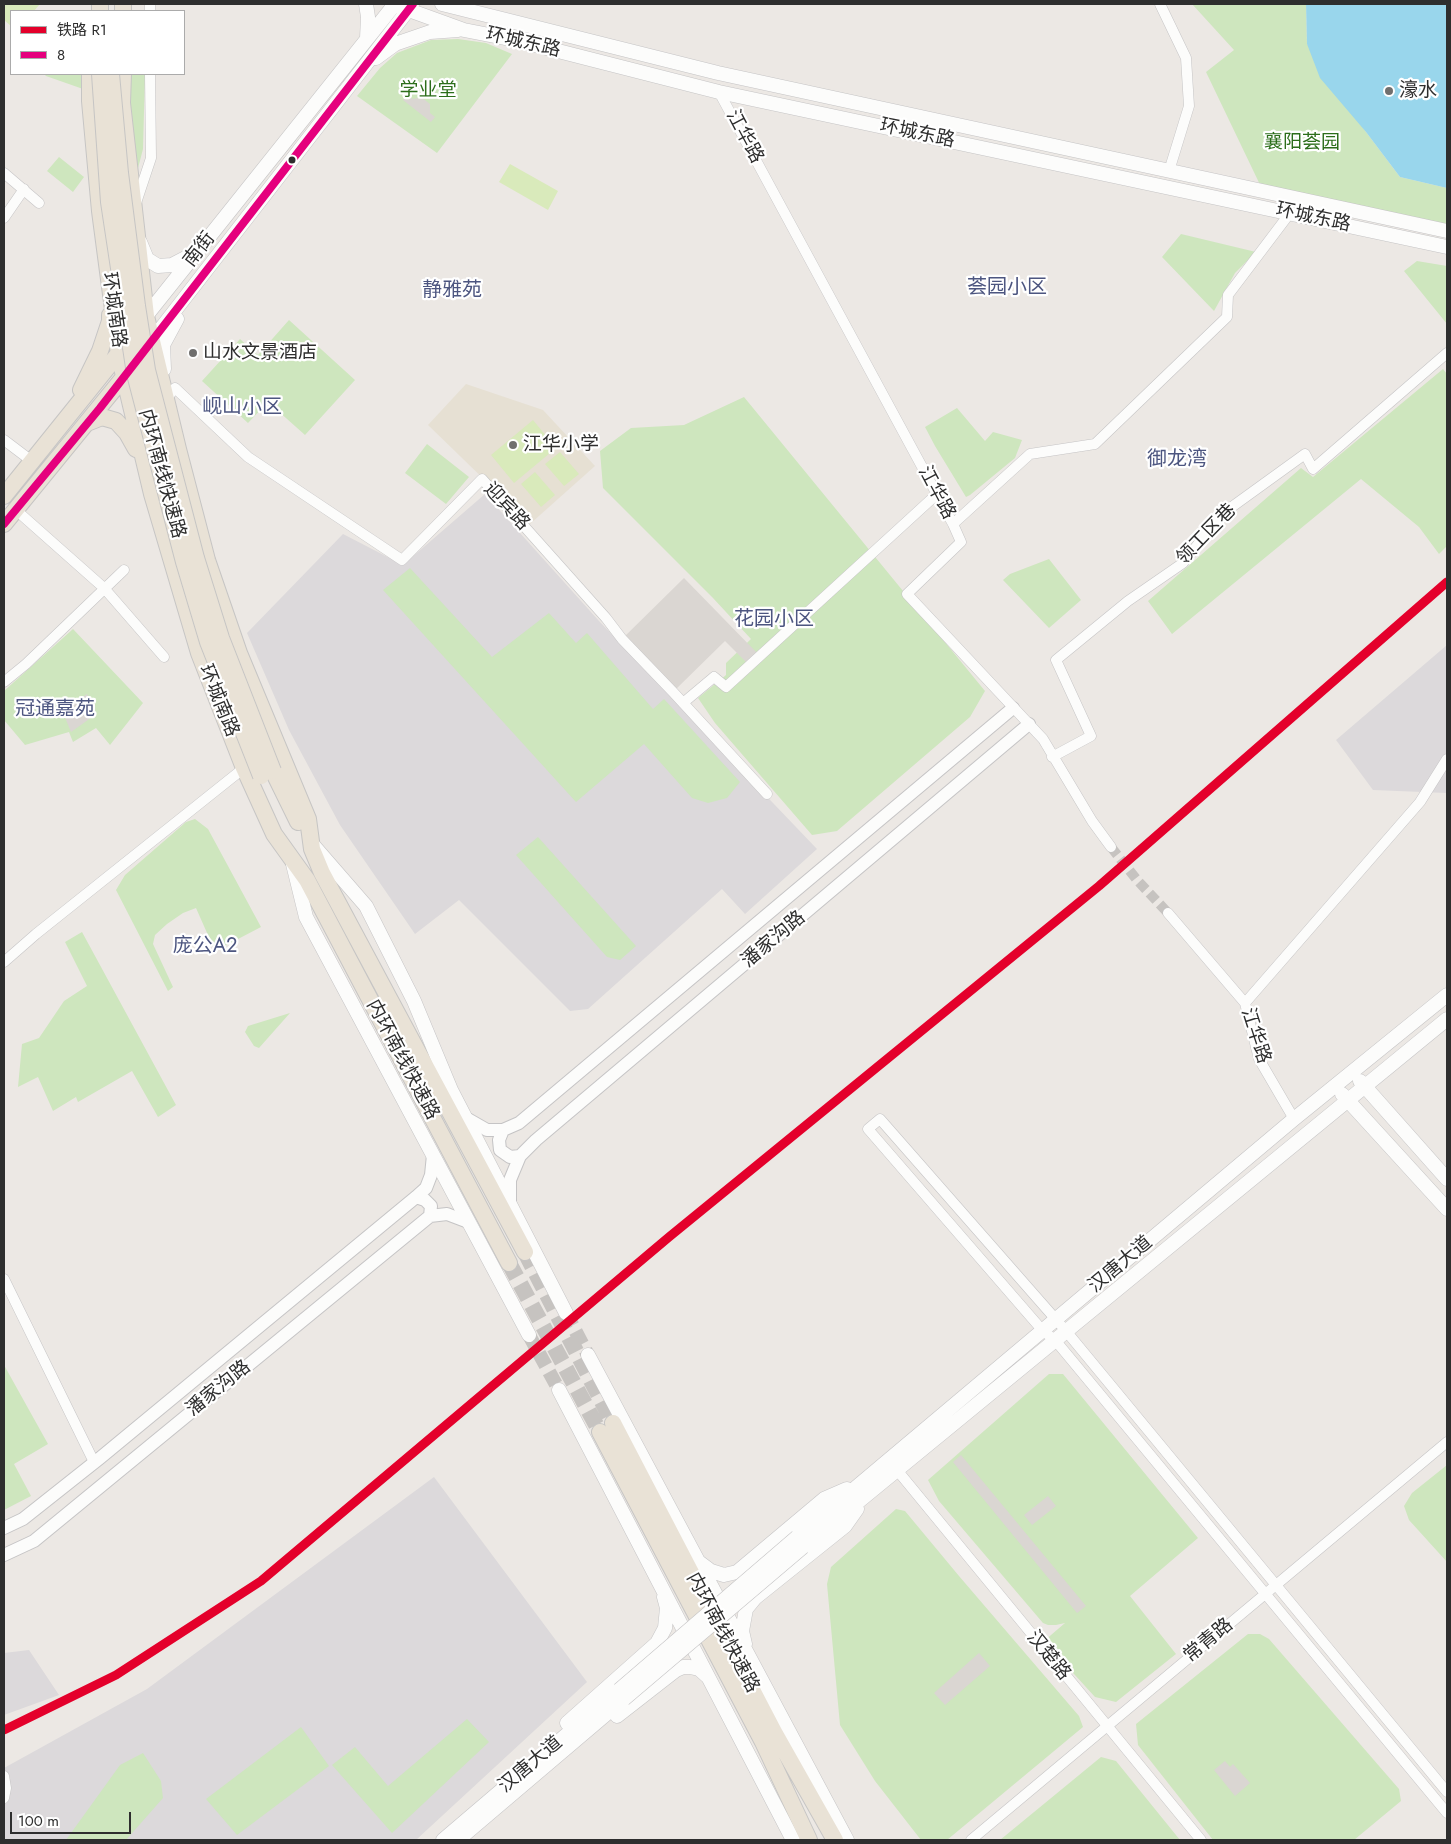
<!DOCTYPE html>
<html>
<head>
<meta charset="utf-8">
<style>
  body { margin:0 }
  #map { position:relative; width:1451px; height:1844px; overflow:hidden; background:#ece8e4; font-family:Jost,"Noto Sans SC",sans-serif }
  canvas { display:block }
  .frame { position:absolute; inset:0; border:5px solid #2e2e2e; pointer-events:none }
  .legend { position:absolute; left:10px; top:10px; width:175px; height:65px; box-sizing:border-box; background:#fff; border:1px solid #ababab; margin:0; padding:6px 9px; list-style:none; font-size:15px; color:#2e2e2e }
  .legend li { display:flex; align-items:center; gap:10px; height:25px }
  .legend b { width:25px; border:1px solid #ababab }
  .scale { position:absolute; left:10px; top:1812px; width:121px; height:22px; box-sizing:border-box; border:2px solid #2e2e2e; border-top:0; padding-left:6px; font-size:15px; line-height:18px; white-space:nowrap; color:#2e2e2e; -webkit-text-stroke:4px #fff; paint-order:stroke }
</style>
</head>
<body>
<div id="map">
<canvas width="1451" height="1844"></canvas>
<div class="frame"></div>
<ul class="legend">
<li><b style="height:6px;background:#e4002b"></b>铁路 R1</li>
<li><b style="height:6px;background:#e5007d"></b>8</li>
</ul>
<div class="scale">100 m</div>
</div>
<script>
const ctx = document.querySelector('canvas').getContext('2d');
ctx.lineJoin = 'round';
function fill(path, color) { ctx.fillStyle = color; ctx.fill(path, 'evenodd'); }
const toPath = rows => new Path2D(rows.map(r => 'M' + r).join(''));
function strokePath(path, color, width, dash) { ctx.strokeStyle = color; ctx.lineWidth = width; ctx.lineCap = dash ? 'butt' : 'round'; ctx.setLineDash(dash || []); ctx.stroke(path); }
function drawText(font, color, halo, rows, align = 'center') {
  ctx.font = font + ' Jost,"Noto Sans SC",sans-serif'; ctx.lineWidth = 4.5; ctx.setLineDash([]); ctx.textBaseline = 'middle'; ctx.strokeStyle = halo; ctx.fillStyle = color; for (const [text, x, y, turn = 0] of rows) {
    ctx.save(); ctx.translate(x, y); ctx.rotate((+turn || 0) * Math.PI / 180); ctx.textAlign = isNaN(turn) ? turn : align; if (halo) ctx.strokeText(text, 0, 0); ctx.fillText(text, 0, 0); ctx.restore();
  }
}
const industrial = toPath([
  [485,494,599,621,817,849,745,914,722,889,588,1009,570,1011,459,900,415,934,340,825,289,730,247,633,343,534,403,565],
  [1447,645,1447,793,1373,790,1336,740],
  [434,1477,587,1682,416,1840,4,1840,4,1768,147,1689],
  [29,1650,59,1695,4,1715,4,1653]
]);
const education = toPath([
  [466,384,543,410,595,466,530,524,428,425]
]);
const green = toPath([
  [1192,4,1306,4,1307,44,1366,132,1400,177,1447,188,1447,231,1263,191,1206,72,1234,50],
  [458,39,486,43,512,54,437,153,357,96,380,68,397,53,431,40],
  [44,74,82,74,83,89,46,76],
  [131,74,145,74,143,149,137,172,131,132],
  [59,157,84,177,73,192,47,171],
  [1181,234,1256,252,1235,273,1214,311,1162,257],
  [1417,261,1447,266,1447,324,1404,271],
  [289,320,355,380,305,435,268,402,248,423,202,381,240,339,258,355],
  [1443,369,1447,374,1447,546,1439,554,1419,527,1361,479,1172,634,1148,601,1301,468,1313,477],
  [744,397,985,691,970,717,837,831,812,835,715,723,698,698,726,675,726,663,751,639,713,598,603,488,600,451,631,428,684,425],
  [957,408,985,441,993,432,1022,440,1015,458,970,495,966,497,935,446,925,427],
  [427,444,469,477,446,504,405,473],
  [1049,559,1081,600,1049,628,1003,580,1010,574],
  [410,568,492,657,549,613,576,643,587,633,653,709,664,699,740,782,727,798,708,803,692,798,644,744,576,802,383,590],
  [73,629,143,703,110,745,96,728,73,742,69,732,25,745,4,720,4,691],
  [195,819,208,829,261,927,215,951,196,908,183,913,167,924,155,935,153,944,173,987,168,991,116,890,125,875,186,822],
  [538,837,636,946,620,960,607,957,516,855],
  [82,932,176,1105,158,1117,132,1071,78,1102,76,1097,53,1111,38,1077,18,1087,22,1044,39,1038,64,1001,87,986,65,942],
  [290,1013,259,1048,254,1046,245,1032,248,1026],
  [4,1365,48,1444,14,1464,31,1496,4,1510],
  [1049,1374,1063,1374,1198,1538,1130,1596,1176,1654,1116,1702,1095,1697,1044,1641,1065,1623,1056,1625,1048,1625,1043,1623,939,1501,928,1480],
  [1447,1465,1447,1562,1409,1520,1404,1506,1412,1493],
  [896,1509,905,1511,959,1576,1079,1716,1083,1727,947,1840,921,1840,875,1781,840,1725,827,1584,831,1567],
  [1248,1634,1260,1634,1269,1639,1399,1789,1401,1801,1354,1840,1213,1840,1138,1745,1136,1724],
  [467,1719,489,1742,392,1833,332,1765,355,1747,388,1786],
  [301,1727,329,1766,237,1835,206,1799],
  [143,1753,161,1781,163,1798,126,1840,66,1840,120,1765],
  [1101,1757,1116,1761,1180,1840,1000,1840]
]);
const pitch = toPath([
  [4,4,40,4,34,11,11,11,11,26,4,20],
  [510,164,558,191,548,210,499,182],
  [533,420,556,448,514,483,491,455],
  [560,452,579,474,564,486,545,464],
  [535,472,555,495,541,507,521,484]
]);
const plaza = toPath([
  [407,95,413,99,421,97,430,104,430,113,435,117,431,122,403,100],
  [684,578,760,656,750,666,725,641,673,692,622,639],
  [87,694,95,715,71,732,62,710],
  [961,1455,1086,1606,1077,1613,953,1462],
  [1048,1496,1056,1506,1032,1525,1024,1515],
  [979,1653,990,1666,945,1705,934,1693],
  [1225,1761,1230,1767,1233,1764,1250,1783,1235,1796,1214,1770]
]);
const water = toPath([
  [1306,4,1447,4,1447,188,1400,177,1366,132,1320,78,1307,44]
]);
const minorTunnel = toPath([
  [1111,847,1137,880,1168,913]
]);
const secondaryTunnel = toPath([
  [566,1313,588,1355],
  [529,1335,559,1390]
]);
const trunkTunnel = toPath([
  [525,1252,613,1423],
  [509,1263,600,1432]
]);
const minor = toPath([
  [150,4,150,11],
  [1160,4,1186,58,1189,106,1169,171],
  [719,92,953,524,961,542,907,594,1043,739,1092,821,1111,847],
  [4,173,39,203],
  [136,203,151,158,150,74],
  [4,218,24,189],
  [166,399,175,388,248,457,402,560,482,479,606,618,622,639,673,692,767,794],
  [4,440,33,462],
  [16,510,104,588,164,657],
  [953,524,1030,454,1095,444,1227,317,1228,295,1290,213],
  [4,682,26,664,124,570],
  [683,703,714,677,726,687,937,494],
  [1052,757,1091,736,1056,660,1128,601,1183,563,1222,514,1305,454,1313,469,1447,353],
  [1168,913,1245,1003,1259,1059,1294,1119],
  [4,962,36,934,244,768],
  [1245,1003,1420,802,1447,759],
  [4,1279,94,1462],
  [897,1470,1201,1840],
  [4,1776,6,1788,4,1798],
  [1447,1792,1066,1331,880,1119,868,1129,1043,1331,1055,1340,1447,1813],
  [971,1840,1447,1442]
]);
const tertiary = toPath([
  [466,1118,487,1130,503,1130,519,1123,1013,708],
  [503,1130,499,1140,500,1150,510,1157,520,1156],
  [416,1197,425,1200,431,1206,430,1216],
  [510,1204,510,1180,520,1156,536,1140,1029,724],
  [4,1528,23,1519,100,1458,416,1197,426,1188,431,1175,433,1155],
  [4,1555,34,1541,430,1216,447,1214,468,1222]
]);
const secondary = toPath([
  [366,4,368,17,367,38],
  [392,4,464,30,515,40,719,92,1447,247],
  [442,4,718,73,1447,231],
  [376,58,395,44,430,32,458,30],
  [140,242,147,259,158,266,172,265,195,253],
  [146,316,395,4],
  [152,340,412,5],
  [164,369,163,345,177,319],
  [313,845,366,906,414,1001,451,1090,566,1313],
  [293,864,306,917,529,1335],
  [1360,1081,1447,1179],
  [1342,1094,1447,1209],
  [588,1355,847,1840],
  [559,1390,793,1840],
  [797,1537,1294,1119,1447,995],
  [803,1547,1447,1019],
  [699,1562,711,1571,724,1575,737,1572,824,1499,847,1489],
  [745,1644,742,1631,746,1609,755,1598,845,1526,857,1509],
  [617,1716,676,1670,683,1667,690,1667,699,1669,708,1677],
  [567,1723,657,1643,665,1628,667,1608,664,1597],
  [443,1840,619,1690],
  [458,1840,624,1699]
]);
const trunk = toPath([
  [123,4,123,11],
  [100,11,100,4],
  [90,74,90,101,100,211,119,355,152,494,199,653,244,768,274,834,307,880,509,1263],
  [123,74,122,103,146,316,178,449,207,560,239,653,308,819,312,849,322,873,525,1252],
  [81,390,100,351,110,321,110,315],
  [87,423,102,417,116,421,127,433,136,449],
  [4,496,123,348],
  [4,524,128,372],
  [273,771,298,822],
  [613,1423,774,1732,835,1840],
  [600,1432,763,1742,809,1840]
]);
const secondaryBridge = toPath([
  [619,1690,797,1537],
  [624,1699,803,1547]
]);
const trunkBridge = toPath([
  [100,74,109,202,135,374,184,562,208,642,261,776],
  [111,74,120,173,137,306,147,370,196,558,221,638,273,771]
]);
const bus1 = toPath([
  [4,524,100,408,413,4]
]);
const rail1 = toPath([
  [4,1730,116,1675,261,1581,669,1237,1099,886,1447,582]
]);
const markers = [
  [1389,91,5,"#706f6e"],
  [292,160,4.5,"#2e2e2e"],
  [193,353,5,"#706f6e"],
  [513,445,5,"#706f6e"]
];
const streetNames = [
  ["环城东路",523,43,13],
  ["环城东路",917,134,12],
  ["江华路",744,137,62],
  ["环城东路",1313,218,12],
  ["南街",200,250,-52],
  ["环城南路",113,310,82],
  ["内环南线快速路",161,474,75],
  ["江华路",936,493,62],
  ["迎宾路",506,507,47],
  ["领工区巷",1207,535,-46],
  ["环城南路",218,701,68],
  ["潘家沟路",774,940,-40],
  ["江华路",1255,1036,72],
  ["内环南线快速路",402,1060,62],
  ["汉唐大道",1121,1265,-40],
  ["潘家沟路",219,1389,-39],
  ["内环南线快速路",722,1633,62],
  ["常青路",1209,1641,-40],
  ["汉楚路",1048,1656,51],
  ["汉唐大道",531,1765,-40]
];
const parkNames = [
  ["学业堂",428,91],
  ["襄阳荟园",1302,143]
];
const poiNames = [
  ["濠水",1399,91],
  ["山水文景酒店",203,353],
  ["江华小学",523,445]
];
const neighbourhoodNames = [
  ["荟园小区",1007,288],
  ["静雅苑",452,291],
  ["岘山小区",242,408],
  ["御龙湾",1177,460],
  ["花园小区",774,620],
  ["冠通嘉苑",55,710],
  ["庞公A2",205,947]
];
fill(industrial, '#dcd9db');
fill(education, '#e6e0d3');
fill(green, '#cee6be');
fill(pitch, '#d9eabb');
fill(plaza, '#dad6d2');
fill(water, '#99d6ec');
strokePath(minorTunnel, '#c6c3c0', 10, [10, 5]);
strokePath(secondaryTunnel, '#c6c3c0', 14, [14, 7]);
strokePath(trunkTunnel, '#c6c3c0', 16, [16, 8]);
strokePath(minor, '#c5c4c5', 11);
strokePath(tertiary, '#c5c4c5', 14);
strokePath(secondary, '#c5c4c5', 15);
strokePath(trunk, '#c6c5c4', 18);
strokePath(minor, '#fcfcfb', 10);
strokePath(tertiary, '#fcfcfb', 12);
strokePath(secondary, '#fcfcfb', 14);
strokePath(trunk, '#e9e2d6', 16);
strokePath(secondaryBridge, '#c5c4c5', 15, []);
strokePath(trunkBridge, '#c6c5c4', 18, []);
strokePath(secondaryBridge, '#fcfcfb', 14);
strokePath(trunkBridge, '#e9e2d6', 16);
strokePath(bus1, '#e5007d', 8);
strokePath(rail1, '#e4002b', 9);
for (const [x, y, r, color] of markers) { const dot = new Path2D(); dot.arc(x, y, r, 0, 2 * Math.PI); ctx.fillStyle = color; ctx.fill(dot); strokePath(dot, '#fff', 2); }
drawText('19px', '#2e2e2e', '#fff', streetNames);
drawText('19px', '#2c6e1b', '#fff', parkNames);
drawText('19px', '#2e2e2e', '#fff', poiNames, 'left');
drawText('20px', '#4d5680', '#fff', neighbourhoodNames);
</script>
</body>
</html>
